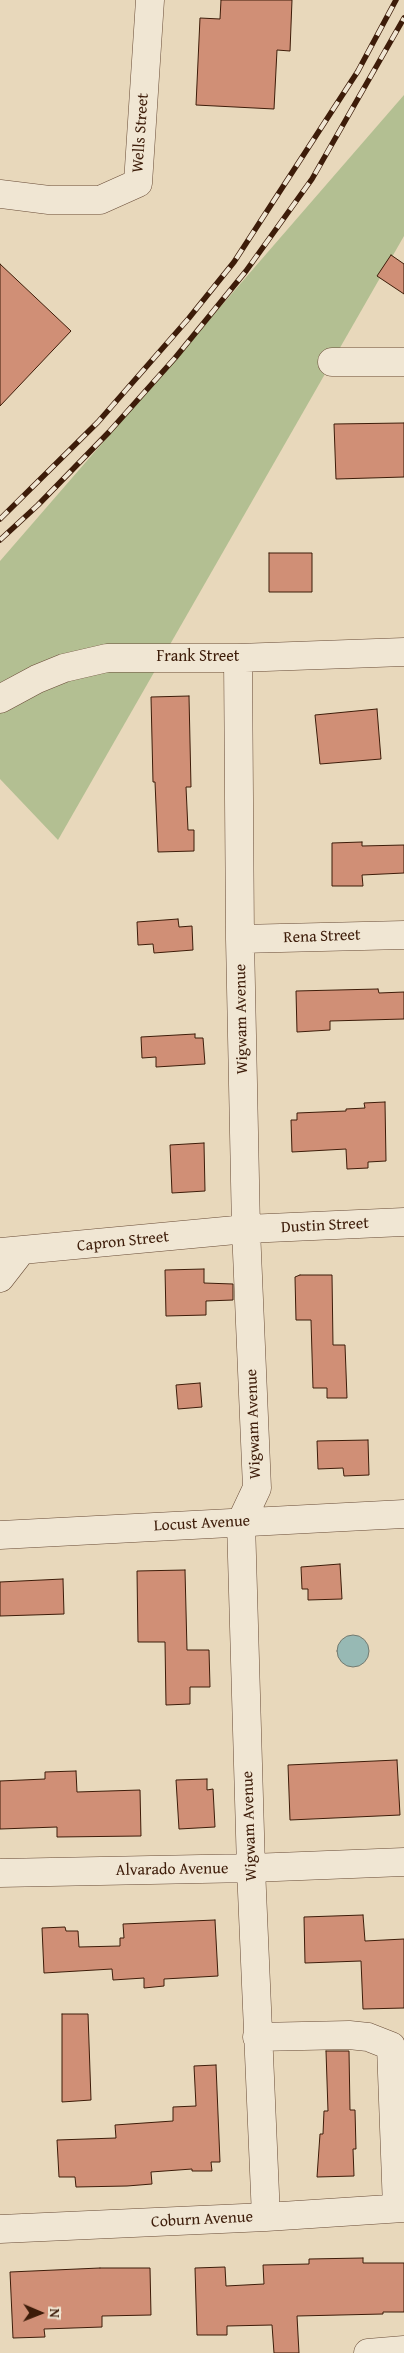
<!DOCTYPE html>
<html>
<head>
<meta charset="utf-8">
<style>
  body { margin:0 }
  #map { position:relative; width:404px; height:2353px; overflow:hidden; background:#e8d8bb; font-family:"Gentium Book Plus",serif }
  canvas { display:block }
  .north { position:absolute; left:15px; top:2288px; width:50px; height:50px; -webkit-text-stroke:4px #f0e6d3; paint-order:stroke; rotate:91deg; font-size:14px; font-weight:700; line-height:20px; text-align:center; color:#3d1c09 }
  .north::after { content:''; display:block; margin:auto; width:18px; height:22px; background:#3d1c09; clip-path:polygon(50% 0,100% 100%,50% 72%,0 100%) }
</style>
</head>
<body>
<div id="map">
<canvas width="404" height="2353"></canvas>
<div class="north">N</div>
</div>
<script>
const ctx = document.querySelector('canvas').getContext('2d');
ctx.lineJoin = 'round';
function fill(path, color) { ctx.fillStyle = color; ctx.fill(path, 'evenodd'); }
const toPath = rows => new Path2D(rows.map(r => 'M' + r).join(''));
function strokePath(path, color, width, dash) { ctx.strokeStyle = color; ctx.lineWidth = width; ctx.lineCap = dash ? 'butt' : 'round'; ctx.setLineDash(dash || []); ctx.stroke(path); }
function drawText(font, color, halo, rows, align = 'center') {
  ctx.font = font + ' "Gentium Book Plus",serif'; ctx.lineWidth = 4; ctx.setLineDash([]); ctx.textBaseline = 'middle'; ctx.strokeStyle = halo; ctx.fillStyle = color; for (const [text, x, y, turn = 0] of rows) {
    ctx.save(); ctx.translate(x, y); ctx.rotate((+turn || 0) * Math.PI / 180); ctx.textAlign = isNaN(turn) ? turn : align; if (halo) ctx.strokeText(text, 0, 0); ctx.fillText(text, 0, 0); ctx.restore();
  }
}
const green = toPath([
  [404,95,404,236,58,840,0,779,0,561]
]);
const water = toPath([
  '337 1651a16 16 0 1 1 32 0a16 16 0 1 1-32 0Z'
]);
const building = toPath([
  [221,0,292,0,290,51,277,50,274,109,196,105,200,18,220,19,221,0],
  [391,255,404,264,404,294,377,276,391,255],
  [0,264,71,331,0,406,0,264],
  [404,423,404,477,336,479,334,424,404,423],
  [269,553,312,553,312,592,269,592,269,553],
  [189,696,191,787,186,787,188,830,194,830,194,851,158,852,155,782,153,782,151,697,189,696],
  [377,709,381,759,320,764,315,715,377,709],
  [362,842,362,846,404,845,404,873,362,875,363,886,332,886,332,843,362,842],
  [178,919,179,927,192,926,193,950,154,953,153,944,138,945,137,922,178,919],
  [378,989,379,993,404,992,404,1019,330,1021,330,1030,297,1032,296,991,378,989],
  [195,1034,195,1038,203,1038,205,1064,156,1067,156,1057,142,1058,141,1037,195,1034],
  [385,1102,386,1161,368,1162,368,1168,347,1169,346,1149,292,1152,291,1120,297,1120,297,1113,346,1111,346,1109,365,1108,364,1103,385,1102],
  [204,1143,205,1191,172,1193,170,1145,204,1143],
  [204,1269,204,1283,233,1284,233,1300,206,1301,206,1315,166,1316,165,1270,204,1269],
  [300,1275,332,1275,333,1345,345,1345,347,1398,327,1398,327,1388,313,1388,311,1320,296,1320,295,1277,300,1275],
  [200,1383,202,1407,178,1409,176,1385,200,1383],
  [368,1440,369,1475,344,1476,343,1468,318,1469,317,1441,368,1440],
  [340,1564,342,1599,308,1600,308,1589,302,1589,301,1567,340,1564],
  [185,1570,187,1650,209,1650,210,1687,190,1687,190,1704,166,1705,165,1642,138,1642,137,1571,185,1570],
  [63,1579,64,1614,0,1616,0,1582,63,1579],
  [397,1760,400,1815,290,1820,288,1765,397,1760],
  [76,1771,77,1792,140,1790,141,1836,57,1837,57,1827,0,1829,0,1781,45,1779,45,1772,76,1771],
  [207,1779,207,1790,213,1789,215,1827,179,1829,176,1780,207,1779],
  [363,1915,365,1941,404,1939,404,2008,363,2009,361,1961,305,1963,304,1917,363,1915],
  [215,1920,218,1976,164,1979,164,1986,144,1988,144,1978,113,1980,112,1969,44,1973,42,1928,65,1927,66,1931,78,1931,79,1947,120,1946,120,1938,124,1938,123,1924,215,1920],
  [62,2014,88,2014,91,2100,62,2102,62,2014],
  [326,2051,349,2051,350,2110,355,2110,356,2149,353,2149,354,2176,317,2177,320,2134,323,2134,324,2111,328,2111,326,2051],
  [216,2065,220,2162,211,2162,212,2171,192,2171,192,2169,151,2172,152,2184,127,2186,76,2187,75,2177,59,2177,57,2140,116,2138,115,2125,173,2121,173,2107,196,2106,194,2066,216,2065],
  [363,2258,363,2263,404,2263,404,2312,383,2312,383,2314,297,2316,299,2353,274,2353,272,2325,227,2326,227,2335,197,2335,195,2268,225,2267,226,2286,264,2284,263,2265,309,2264,309,2259,363,2258],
  [100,2268,150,2268,151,2315,102,2316,102,2327,44,2329,45,2337,13,2338,10,2272,100,2268]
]);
const minor = toPath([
  [0,194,49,200,100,200,138,183,150,0],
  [332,362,404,362],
  [238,658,240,939,246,1229,257,1488,241,1522,251,1868,266,2217],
  [0,699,37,679,64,668,107,658,238,658,404,652],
  [240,939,404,935],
  [0,1252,246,1229,404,1222],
  [0,1278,21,1251],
  [0,1535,404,1514],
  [0,1873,251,1868,404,1862],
  [257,2037,349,2035,368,2037,391,2046,397,2208],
  [0,2229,266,2217,404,2208],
  [368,2353,404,2350]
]);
const rail = toPath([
  [0,519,98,422,189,318,234,262,358,71,396,0],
  [0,540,38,505,109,432,175,358,246,271,312,179,404,18]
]);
const streetNames = [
  ["Wells Street",141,133,-86],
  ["Frank Street",198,657],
  ["Rena Street",322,937,-2],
  ["Wigwam Avenue",242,1019,-91],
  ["Dustin Street",325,1226,-3],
  ["Capron Street",123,1242,-6],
  ["Wigwam Avenue",254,1424,-92],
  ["Locust Avenue",202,1524,-3],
  ["Wigwam Avenue",250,1826,-92],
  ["Alvarado Avenue",172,1870,-1],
  ["Coburn Avenue",202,2220,-3]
];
fill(green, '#b3bf92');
fill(water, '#97b9b4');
strokePath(water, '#737a70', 1);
fill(building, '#d08f76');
strokePath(building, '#3d1c09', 1);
strokePath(minor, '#684b36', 29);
strokePath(minor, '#f0e6d3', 28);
strokePath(rail, '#3d1c09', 5.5);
strokePath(rail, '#f0e6d3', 4, [11]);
drawText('16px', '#3d1c09', '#f0e6d3', streetNames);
</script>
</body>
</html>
